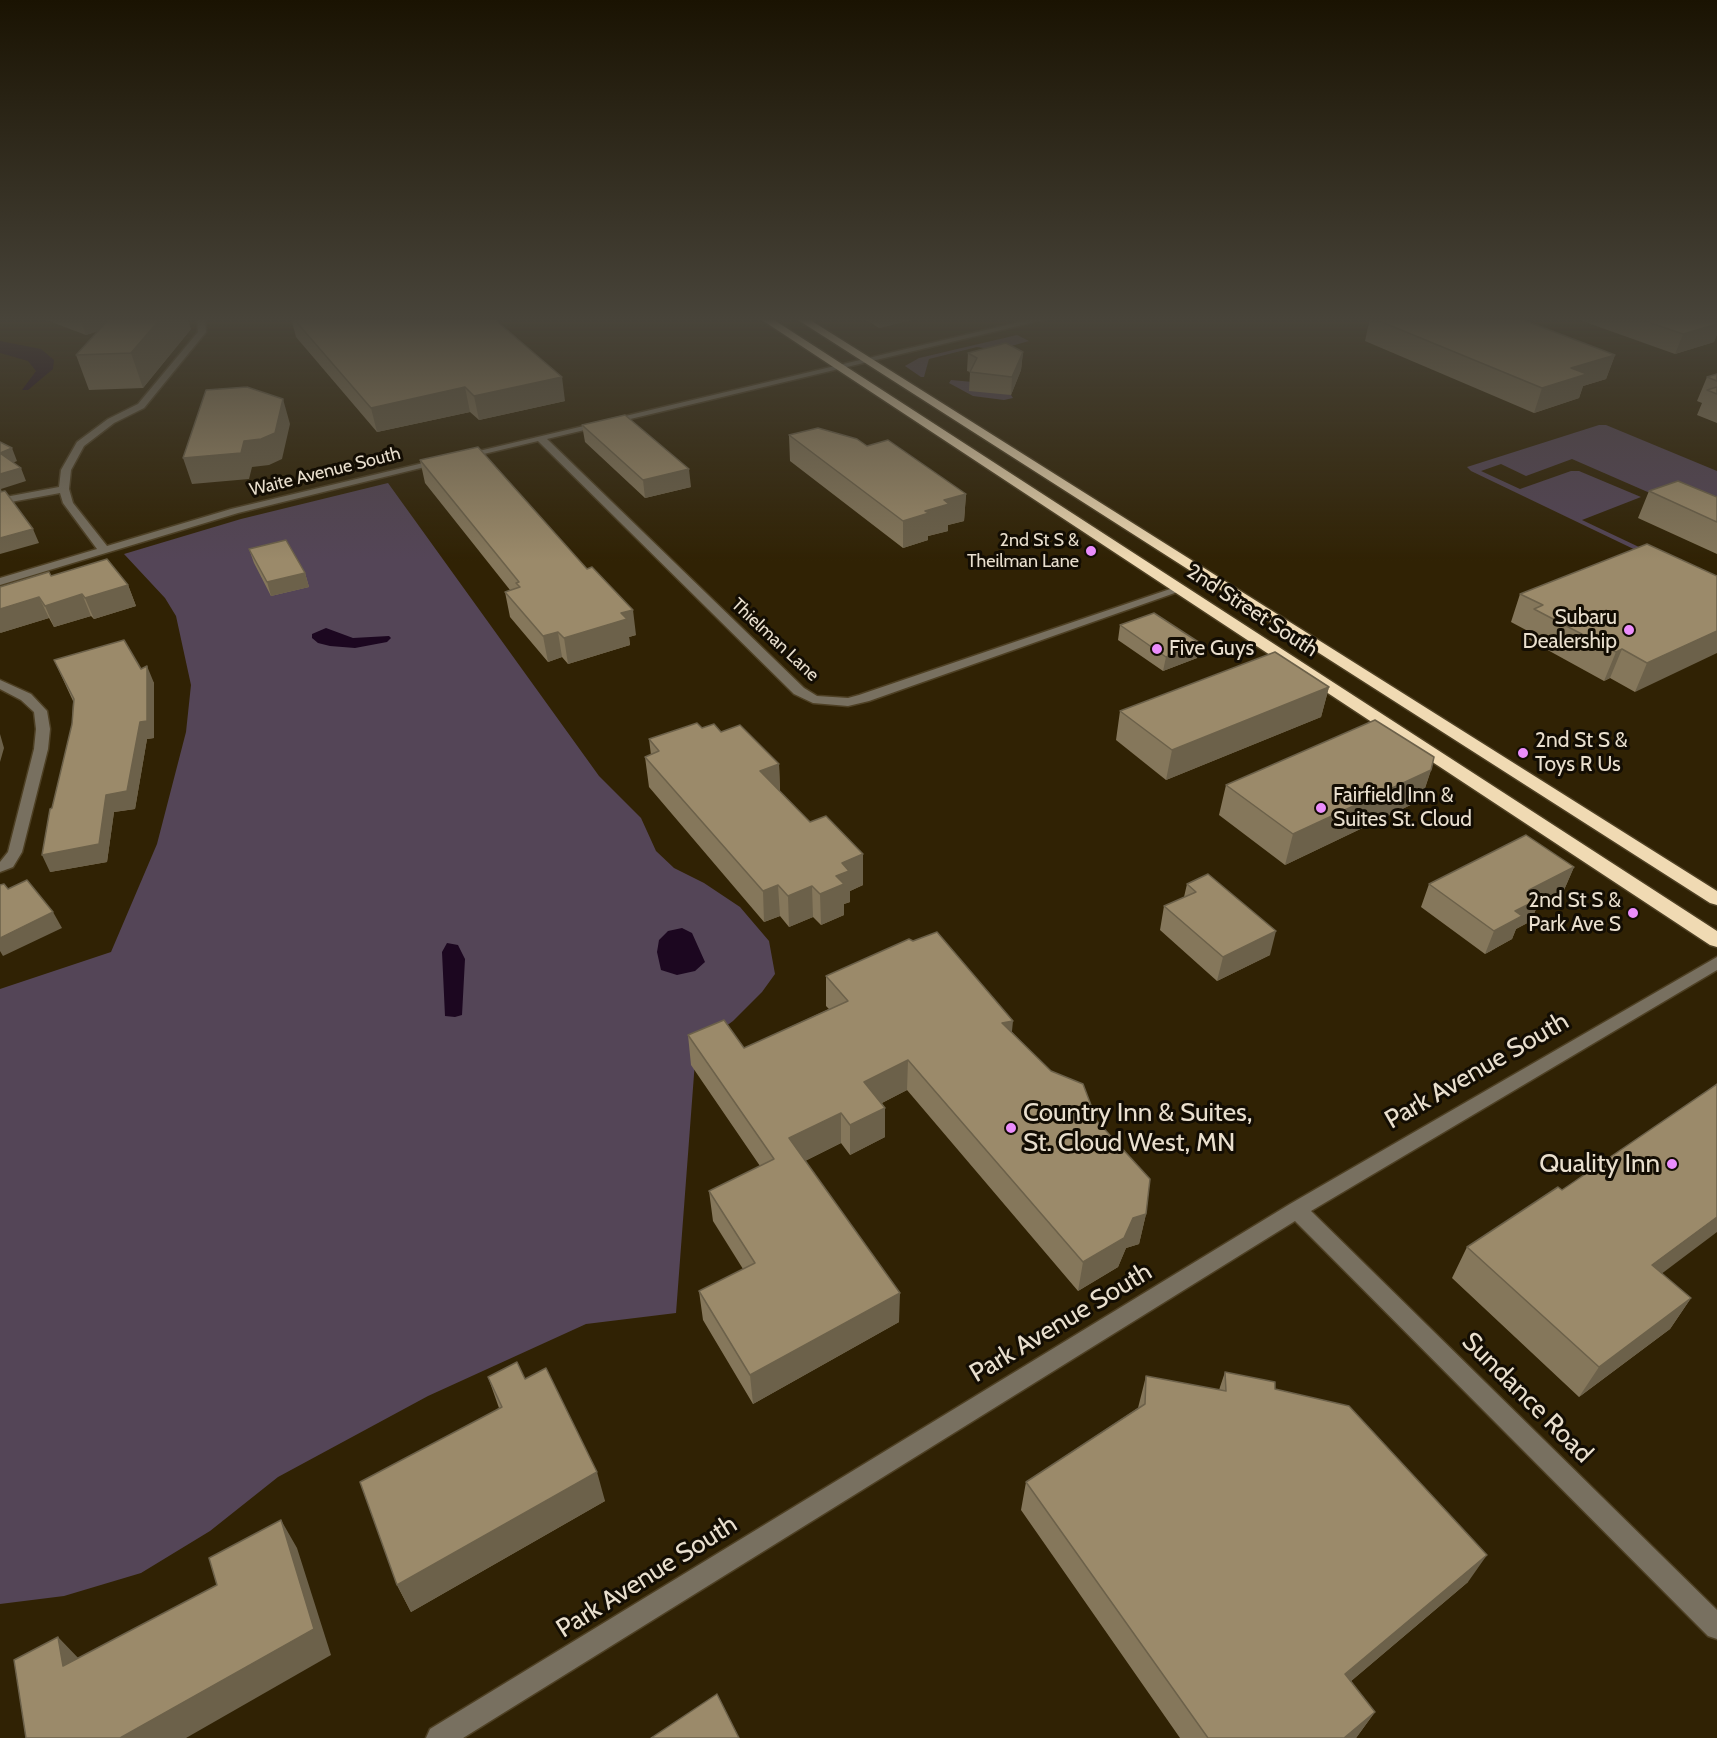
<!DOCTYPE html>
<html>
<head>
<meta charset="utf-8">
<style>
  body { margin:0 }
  canvas { display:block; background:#302204 }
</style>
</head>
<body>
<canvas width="1717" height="1738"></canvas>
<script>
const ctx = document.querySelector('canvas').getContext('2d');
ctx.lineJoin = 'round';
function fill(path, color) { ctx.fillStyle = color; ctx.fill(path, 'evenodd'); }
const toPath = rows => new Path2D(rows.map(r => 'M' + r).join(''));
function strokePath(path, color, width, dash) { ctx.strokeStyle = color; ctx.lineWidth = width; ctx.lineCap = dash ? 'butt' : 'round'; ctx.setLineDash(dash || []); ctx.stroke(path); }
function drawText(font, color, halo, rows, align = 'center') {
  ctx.font = font + ' Cabin,sans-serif'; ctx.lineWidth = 6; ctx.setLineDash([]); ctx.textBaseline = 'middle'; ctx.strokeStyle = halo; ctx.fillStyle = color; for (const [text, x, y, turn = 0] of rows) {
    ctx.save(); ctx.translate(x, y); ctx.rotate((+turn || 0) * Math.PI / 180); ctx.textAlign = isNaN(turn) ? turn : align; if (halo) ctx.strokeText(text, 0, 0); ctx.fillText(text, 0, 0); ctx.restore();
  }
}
const green = toPath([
  [1017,335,1029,341,997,350,977,347,929,359,924,377,921,377,905,366,919,358],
  [951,380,973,382,1011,395,1013,398,1004,400,973,396,949,383],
  [1599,425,1606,425,1717,471,1717,499,1666,500,1572,459,1526,476,1501,464,1481,471,1520,489,1571,471,1579,471,1641,497,1582,520,1717,584,1717,589,1471,471,1467,467],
  [388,483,599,776,641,818,656,851,674,868,704,883,740,907,769,941,775,974,762,992,733,1021,696,1048,676,1313,586,1324,428,1396,278,1477,210,1531,141,1573,64,1596,0,1604,0,989,111,952,157,844,186,732,191,685,176,616,165,598,124,554,241,519]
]);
const water = toPath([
  [0,341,41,349,54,360,53,369,28,390,22,390,36,371,28,361,0,353],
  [326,628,353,638,389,636,391,638,387,642,355,648,330,646,318,643,312,638,312,634],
  [682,928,692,933,705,962,695,971,677,975,661,970,657,952,659,940,668,931],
  [447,943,458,945,465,959,462,1015,455,1017,445,1016,442,952]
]);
const minor = toPath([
  [197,318,205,318,206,332,144,408,114,423,84,446,71,470,69,489,73,503,107,546,231,509,440,459,445,462,238,513,0,585,0,578,97,549,63,503,60,493,0,504,0,498,59,487,61,470,77,442,108,419,138,404,198,332,197,318],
  [1036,318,1051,318,547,439,804,688,817,696,848,698,859,695,1176,587,1184,587,1186,589,869,701,848,706,813,703,794,694,538,441,463,459,458,456,1036,318],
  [0,680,31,694,47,711,50,729,48,749,22,852,13,867,0,872,0,862,8,852,34,749,36,729,34,712,21,700,0,689,0,680],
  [1717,957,1717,970,1311,1211,1717,1610,1717,1639,1708,1636,1295,1221,463,1738,426,1738,430,1729,1290,1204,1717,957]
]);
const highway = toPath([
  [759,318,771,318,1717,931,1717,947,1710,945,759,318],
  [795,318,807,318,1717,891,1717,905,1710,903,795,318]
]);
const wall = toPath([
  [41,318,187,318,191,329,143,388,89,390,76,355,98,331,86,335],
  [291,318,496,318,497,321,565,401,479,420,470,412,377,432,296,337],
  [863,318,920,318,879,328],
  [1370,318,1518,318,1615,355,1606,379,1583,386,1579,398,1534,413,1365,341],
  [1574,318,1709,318,1717,321,1717,334,1714,342,1675,354],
  [1023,352,1021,370,1011,395,969,391,970,372,967,371,968,353],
  [1717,374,1717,423,1697,415,1702,403,1697,401,1707,377],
  [582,425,691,487,645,498,585,442],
  [789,435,867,446,966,494,964,521,948,525,948,531,928,536,928,540,903,548,790,461],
  [420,460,636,635,629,637,630,645,568,664,562,657,548,662,510,617,505,592,510,590,425,483],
  [1649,491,1717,497,1717,554,1638,518],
  [249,549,305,573,309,587,271,596,254,563],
  [51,576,128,585,136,606,94,619,91,616,54,627,49,618,0,633],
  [1717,576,1635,692,1610,678,1604,681,1524,637,1526,630,1511,622,1520,594],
  [1120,625,1197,658,1163,671,1118,640],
  [54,660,141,669,154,683,154,738,147,739,135,809,114,812,107,862,50,872,52,808,72,724,73,701],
  [1329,687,1321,717,1166,780,1116,740,1120,711],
  [702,728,721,732,779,764,780,792,863,885,850,891,850,902,844,904,844,915,821,925,813,917,789,927,780,916,764,922,649,787,645,757,651,755,649,739],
  [1431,770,1421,800,1285,865,1219,815,1226,785],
  [1574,867,1564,890,1538,904,1531,921,1516,929,1512,939,1485,954,1421,907,1429,884],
  [1187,884,1270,955,1217,981,1160,930,1164,906,1184,897],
  [826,976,1012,1032,1097,1121,1146,1214,1139,1244,1126,1248,1118,1267,1078,1291,907,1090,882,1103,885,1108,885,1137,850,1155,841,1143,805,1161,899,1322,753,1404,703,1320,699,1291,743,1269,713,1221,709,1191,760,1166,691,1065,688,1035,744,1048,829,1009,826,1006],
  [1562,1190,1691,1298,1670,1329,1579,1397,1452,1278,1467,1247],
  [1225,1372,1275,1389,1468,1582,1351,1681,1375,1712,1356,1738,1180,1738,1021,1510,1026,1482,1138,1408,1146,1376,1219,1390],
  [488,1377,525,1379,605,1501,411,1612,397,1585,499,1408]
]);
const shadedWall = toPath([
  [80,318,137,318,86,335],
  [161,318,187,318,191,329,143,388,131,353],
  [879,318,920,318,879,328],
  [1717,324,1717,334,1714,342,1675,354,1683,334],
  [1023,352,1021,370,1011,395,1012,377],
  [1615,355,1606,379,1583,386,1579,398,1534,413,1542,388,1571,368],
  [562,377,565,401,479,420,474,396],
  [465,387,470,412,377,432,371,408],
  [283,399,290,424,282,459,269,465,252,467,249,479,192,484,183,458,244,441],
  [12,448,17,461,6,466,0,453],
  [21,468,26,481,1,489,3,495,0,496,0,474],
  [689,469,691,487,645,498,643,480],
  [966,494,964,521,948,525,948,531,928,536,928,540,903,548,903,521,925,511,944,500],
  [33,529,39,543,0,554,0,538],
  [305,573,309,587,271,596,267,582],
  [128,585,136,606,94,619,85,598],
  [82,594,91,616,54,627,45,606],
  [39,597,49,618,0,633,0,609],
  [633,610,636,635,629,637,630,645,568,664,564,638,621,613],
  [1717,631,1717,653,1635,692,1647,663],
  [558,632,562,657,548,662,543,636],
  [1200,643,1197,658,1163,671,1166,657],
  [1622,649,1610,678,1604,681,1616,652],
  [147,666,154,683,154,738,147,739,135,809,114,812,107,862,50,872,42,855,106,795],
  [1329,687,1321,717,1166,780,1172,750],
  [0,734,4,748,0,762],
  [779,764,780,794,760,771],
  [1431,770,1421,800,1285,865,1293,834],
  [863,854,863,885,850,891,850,902,844,904,844,915,821,925,820,894,836,876,842,863],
  [1574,867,1564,890,1538,904,1531,921,1516,929,1512,939,1485,954,1494,931,1515,911,1529,890],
  [778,885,780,916,764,922,763,891],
  [812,886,813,917,789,927,788,896],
  [53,912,62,928,3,956,0,951,0,938],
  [1276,931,1270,955,1217,981,1223,957],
  [1013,1021,1010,1051,1002,1023],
  [908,1060,907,1090,864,1112,864,1082],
  [885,1108,885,1137,850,1155,850,1125],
  [841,1113,841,1143,791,1168,789,1138],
  [1146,1214,1139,1244,1126,1248,1118,1267,1078,1291,1083,1262,1133,1218],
  [1717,1217,1717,1232,1632,1296,1652,1265],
  [900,1293,899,1322,753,1404,750,1375],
  [1691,1298,1670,1329,1579,1397,1599,1367],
  [597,1472,605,1501,411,1612,397,1585],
  [281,1520,297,1548,331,1655,186,1738,120,1738],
  [1487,1555,1468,1582,1330,1699,1345,1674],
  [58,1637,83,1663,63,1666],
  [1375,1712,1356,1738,1344,1738]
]);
const building = toPath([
  [110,318,161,318,131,353,76,355,110,318],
  [293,318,493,318,562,377,474,396,465,387,371,408,293,318],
  [1372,318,1518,318,1615,355,1571,368,1587,374,1542,388,1372,318],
  [1636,318,1709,318,1717,321,1717,324,1683,334,1636,318],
  [1006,343,1023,352,1012,377,970,372,977,358,968,353,1006,343],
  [1717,374,1717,381,1707,377,1717,374],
  [247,387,283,399,275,433,261,439,244,441,241,453,183,458,206,390,247,387],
  [1717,387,1717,394,1707,390,1717,387],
  [625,415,689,469,643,480,582,425,625,415],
  [818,428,857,439,867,446,888,440,966,494,944,500,949,504,925,511,929,513,903,521,789,435,818,428],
  [0,442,12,448,0,453,21,468,0,474,0,442],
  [478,447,587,569,592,567,633,610,621,613,627,619,564,638,558,632,543,636,505,592,520,587,516,583,519,582,420,460,478,447],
  [1678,481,1717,497,1717,522,1649,491,1678,481],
  [5,491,33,529,0,538,0,492,5,491],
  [286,540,305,573,267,582,249,549,286,540],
  [1647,544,1717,576,1717,631,1647,663,1622,649,1616,652,1534,609,1543,605,1520,594,1647,544],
  [107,559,128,585,85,598,82,594,45,606,39,597,0,609,0,587,49,572,51,576,107,559],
  [1154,613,1200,643,1166,657,1120,625,1154,613],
  [124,640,141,669,147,666,147,721,140,722,127,791,106,795,99,844,42,855,50,809,52,808,72,724,74,699,54,660,124,640],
  [1275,652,1329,687,1172,750,1120,711,1275,652],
  [1375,720,1434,757,1431,770,1293,834,1226,785,1375,720],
  [697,723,702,728,714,724,721,732,740,725,779,764,760,771,810,822,826,816,863,854,842,863,849,871,836,876,844,884,820,894,812,886,788,896,778,885,763,891,645,757,659,751,649,739,697,723],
  [1526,835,1574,867,1529,890,1541,898,1515,911,1522,916,1494,931,1429,884,1526,835],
  [1208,874,1276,931,1223,957,1164,906,1196,892,1187,884,1208,874],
  [27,880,53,912,0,938,0,885,4,884,8,889,27,880],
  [937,932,1013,1021,1002,1023,1051,1071,1083,1084,1097,1121,1150,1179,1146,1214,1133,1218,1124,1238,1083,1262,908,1060,864,1082,885,1108,850,1125,841,1113,789,1138,900,1293,750,1375,699,1291,755,1263,709,1191,774,1159,688,1035,724,1020,744,1048,848,1001,826,976,909,939,913,941,937,932],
  [1717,1084,1717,1217,1652,1265,1691,1298,1599,1367,1467,1247,1558,1187,1562,1190,1717,1084],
  [517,1362,525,1379,546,1368,597,1472,397,1585,360,1482,502,1407,488,1377,517,1362],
  [1225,1372,1275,1382,1275,1389,1349,1406,1487,1555,1345,1674,1375,1712,1344,1738,1208,1738,1026,1482,1145,1404,1146,1376,1226,1391,1225,1372],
  [281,1520,314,1629,120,1738,26,1738,14,1660,58,1637,63,1666,217,1585,209,1558,281,1520],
  [717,1694,739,1738,651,1738,717,1694]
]);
const markers = [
  [1091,551,6,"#eb8dfc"],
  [1629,630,6,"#eb8dfc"],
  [1157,649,6,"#eb8dfc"],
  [1523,753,6,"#eb8dfc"],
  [1321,808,6,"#eb8dfc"],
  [1633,913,6,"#eb8dfc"],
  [1011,1128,6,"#eb8dfc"],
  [1672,1164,6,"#eb8dfc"]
];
const farStreetnames = [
  ["Waite Avenue South",325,472,-14],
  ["Thielman Lane",775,640,43]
];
const farPoinames = [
  ["2nd St S &",1079,541],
  ["Theilman Lane",1079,562]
];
const streetNames = [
  ["2nd Street South",1252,611,33]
];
const poiNames = [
  ["Subaru",1617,618,"right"],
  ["Dealership",1617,642,"right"],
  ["Five Guys",1169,649],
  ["2nd St S &",1535,741],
  ["Toys R Us",1535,765],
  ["Fairfield Inn &",1333,796],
  ["Suites St. Cloud",1333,820],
  ["2nd St S &",1621,901,"right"],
  ["Park Ave S",1621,925,"right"]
];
const nearStreetnames = [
  ["Park Avenue South",1477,1071,-30],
  ["Park Avenue South",1061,1323,-31],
  ["Sundance Road",1527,1398,45],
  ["Park Avenue South",647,1577,-32]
];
const nearPoinames = [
  ["Country Inn & Suites,",1023,1113],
  ["St. Cloud West, MN",1023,1143],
  ["Quality Inn",1660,1164,"right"]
];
fill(green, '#544557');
fill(water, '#1c0720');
strokePath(minor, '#4e4024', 3);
strokePath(highway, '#4e4024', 3);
fill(minor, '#787060');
fill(highway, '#f0dab3');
fill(wall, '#85775b');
fill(shadedWall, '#6c614a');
fill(building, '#9b8a6a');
strokePath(building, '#6c614a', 1.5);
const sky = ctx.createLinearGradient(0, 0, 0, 561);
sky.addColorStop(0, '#1a1302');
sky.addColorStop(0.57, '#48443a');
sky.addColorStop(1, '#48443a00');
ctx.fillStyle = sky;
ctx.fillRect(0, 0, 1717, 561);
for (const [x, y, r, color] of markers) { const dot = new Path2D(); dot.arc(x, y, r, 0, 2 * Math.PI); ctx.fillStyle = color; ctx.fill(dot); strokePath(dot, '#130d03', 2); }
drawText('18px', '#e9dfce', '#130d03', farStreetnames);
drawText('18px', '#e9dfce', '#130d03', farPoinames, 'right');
drawText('21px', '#e9dfce', '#130d03', streetNames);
drawText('21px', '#e9dfce', '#130d03', poiNames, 'left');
drawText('26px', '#e9dfce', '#130d03', nearStreetnames);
drawText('26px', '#e9dfce', '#130d03', nearPoinames, 'left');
</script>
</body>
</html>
